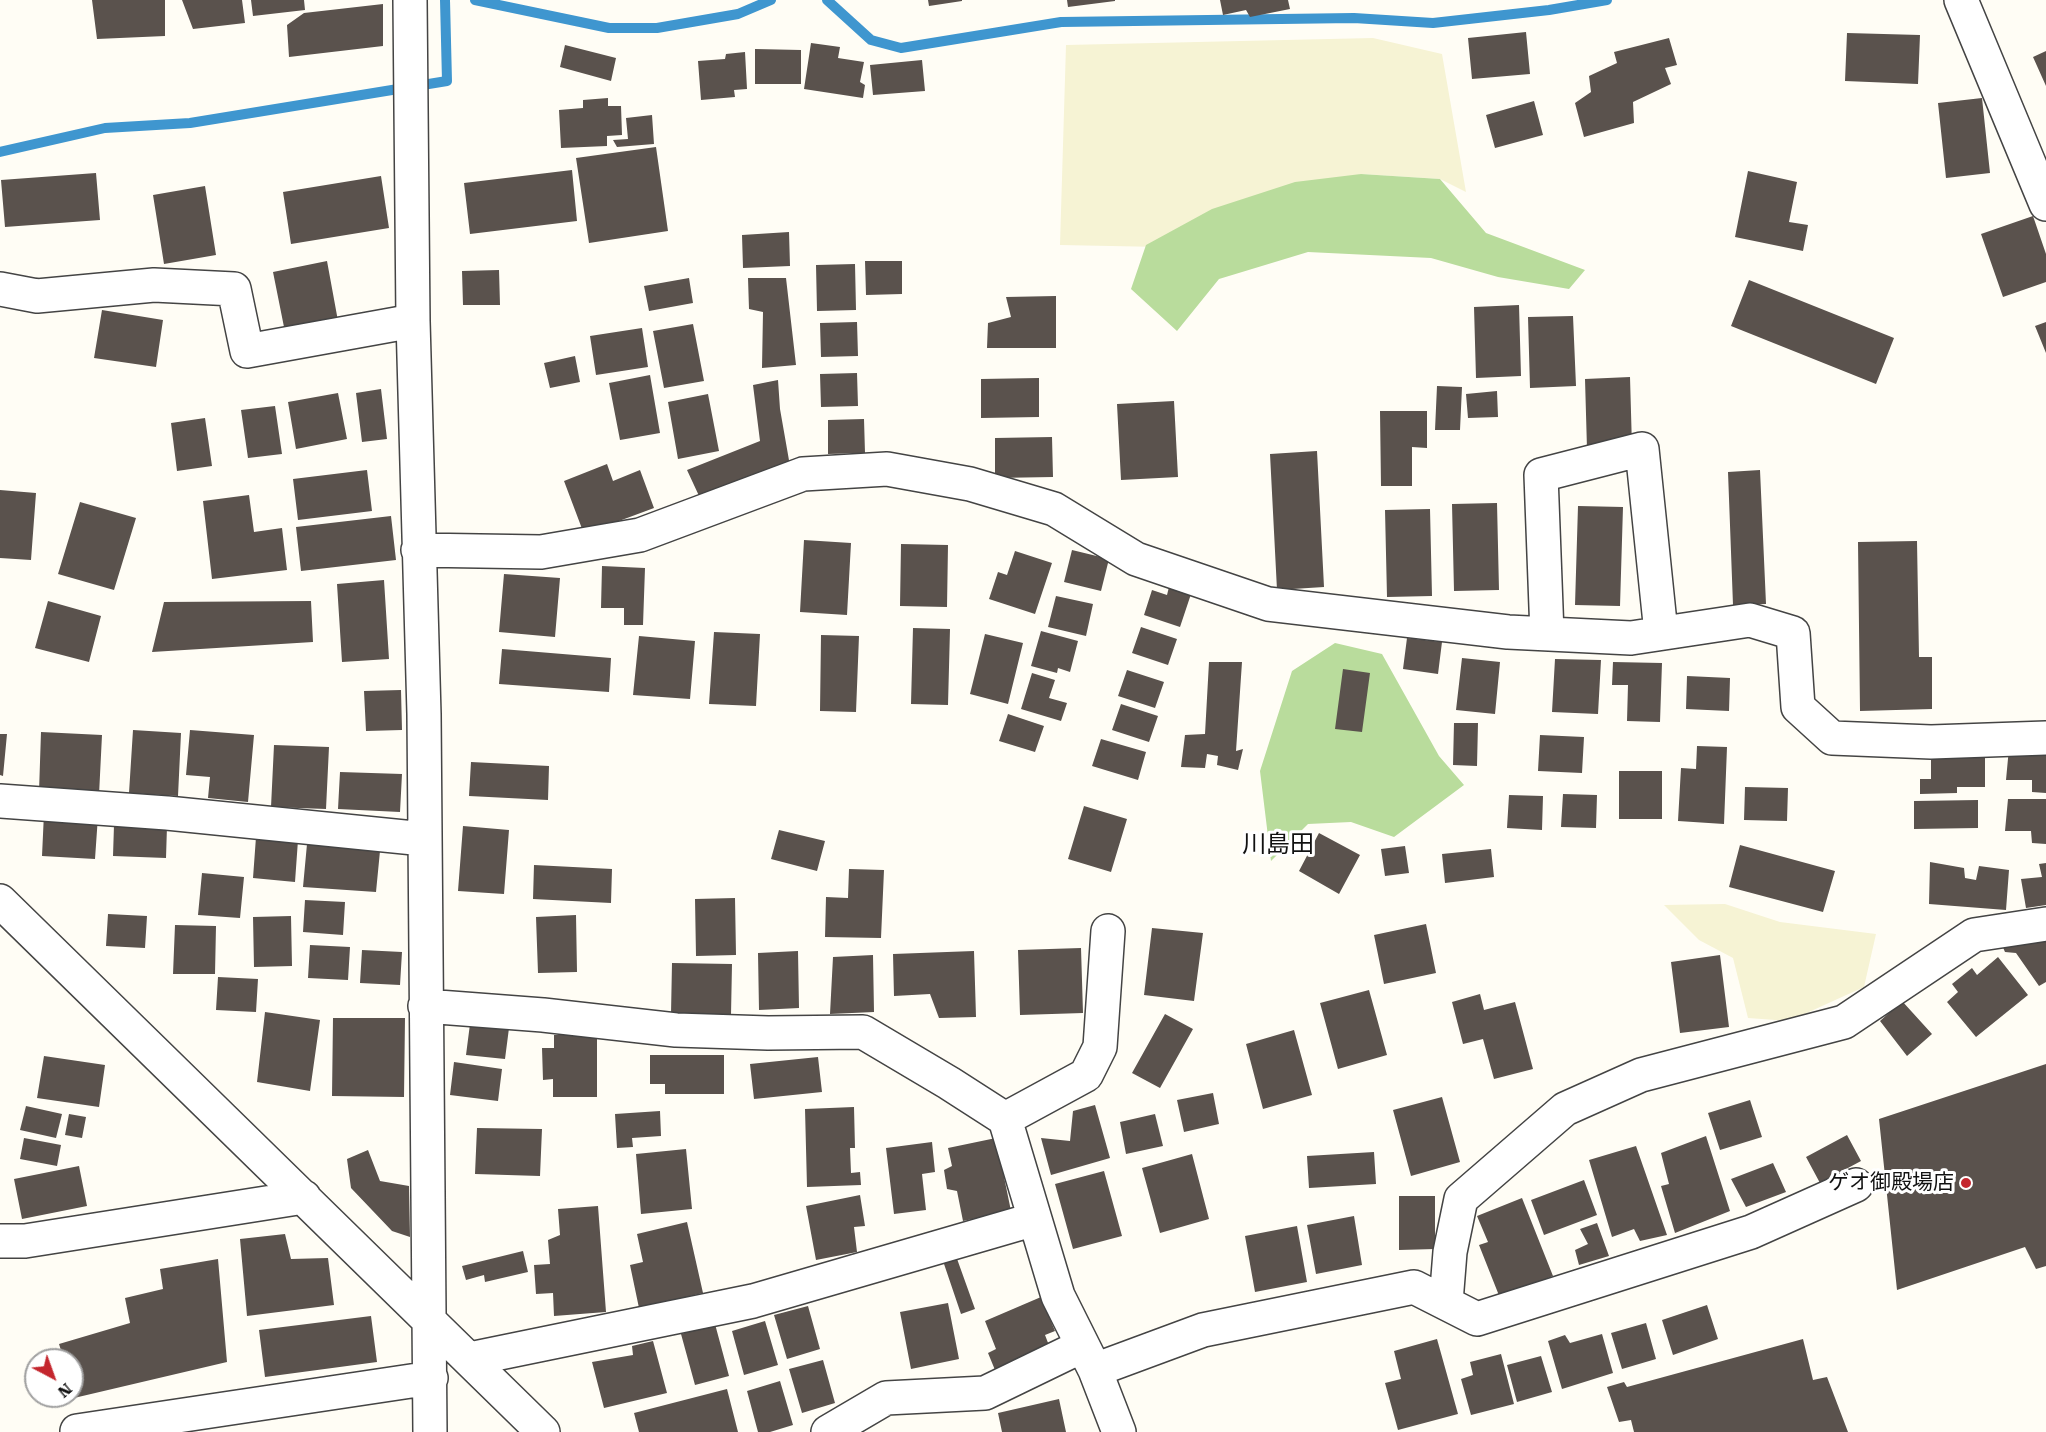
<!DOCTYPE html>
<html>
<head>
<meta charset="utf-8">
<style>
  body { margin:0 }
  #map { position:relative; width:2046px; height:1432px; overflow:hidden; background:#fffdf5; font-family:"Roboto Serif",serif }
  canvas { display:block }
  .north { position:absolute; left:24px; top:1348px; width:60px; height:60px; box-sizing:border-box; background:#fff; border:2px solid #a0a0a0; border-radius:50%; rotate:139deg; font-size:16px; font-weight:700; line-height:24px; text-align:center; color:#111 }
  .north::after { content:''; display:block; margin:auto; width:21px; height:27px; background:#c4262e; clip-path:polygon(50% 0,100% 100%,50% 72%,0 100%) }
</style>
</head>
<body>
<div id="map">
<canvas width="2046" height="1432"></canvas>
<div class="north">N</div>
</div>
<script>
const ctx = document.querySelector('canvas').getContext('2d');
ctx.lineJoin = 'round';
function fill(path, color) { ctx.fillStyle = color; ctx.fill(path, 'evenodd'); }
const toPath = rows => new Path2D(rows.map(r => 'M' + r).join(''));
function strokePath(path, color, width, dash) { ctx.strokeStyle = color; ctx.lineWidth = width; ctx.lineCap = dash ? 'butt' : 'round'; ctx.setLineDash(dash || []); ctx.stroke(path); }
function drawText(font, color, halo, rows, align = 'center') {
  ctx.font = font + ' "Roboto Serif","Noto Sans JP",serif'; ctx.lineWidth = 6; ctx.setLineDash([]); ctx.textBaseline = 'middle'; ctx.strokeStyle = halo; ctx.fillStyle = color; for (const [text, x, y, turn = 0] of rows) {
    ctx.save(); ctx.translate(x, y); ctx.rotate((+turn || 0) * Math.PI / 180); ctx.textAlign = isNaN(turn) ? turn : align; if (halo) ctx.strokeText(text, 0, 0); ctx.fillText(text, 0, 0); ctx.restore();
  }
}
const farmland = toPath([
  [1373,38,1442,54,1466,192,1440,179,1361,174,1161,247,1060,245,1066,45],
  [1725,904,1780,922,1876,934,1864,987,1789,1021,1748,1018,1733,958,1699,940,1664,905]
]);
const forest = toPath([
  [1361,174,1440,179,1486,233,1585,270,1569,289,1498,277,1431,258,1308,252,1219,279,1177,331,1131,289,1146,245,1212,209,1295,182],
  [1335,643,1382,654,1439,756,1464,785,1394,837,1351,822,1308,824,1271,861,1260,771,1292,671]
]);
const stream = toPath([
  [475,0,609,28,657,28,738,14,771,0],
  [827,0,871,40,901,48,1061,22,1354,18,1433,23,1549,10,1607,0],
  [0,152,105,128,190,123,447,81,445,0]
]);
const building = toPath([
  [92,0,165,0,165,36,97,39],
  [182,0,242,0,245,23,193,29],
  [251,0,304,0,305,10,253,16],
  [928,0,962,0,962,1,929,6],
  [1067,0,1115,0,1115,1,1068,7],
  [1220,0,1288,0,1290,9,1250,17,1246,10,1223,15],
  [383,4,383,46,289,57,287,25,304,13],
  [1526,32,1530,74,1472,79,1468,38],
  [1847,33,1920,35,1918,84,1845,81],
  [1669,38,1677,65,1665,68,1671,84,1633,102,1634,123,1584,137,1575,103,1591,92,1589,76,1617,63,1614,52],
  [811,43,840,47,838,58,864,62,860,82,865,85,863,98,804,89],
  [565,45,616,58,611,81,560,67],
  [755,49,801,50,801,84,755,84],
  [2046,51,2046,86,2033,57],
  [745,52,747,89,734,90,735,97,701,100,698,61,725,59,726,54],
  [922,60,925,91,873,95,870,65],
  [608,98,608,106,621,106,622,135,607,136,607,146,561,148,559,110,583,108,583,100],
  [1982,98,1990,173,1946,178,1938,103],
  [1534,101,1543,135,1495,148,1486,115],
  [652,115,654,144,617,147,613,140,628,139,626,118],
  [656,147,668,231,589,243,576,158],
  [572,170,577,221,470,234,464,183],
  [1748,171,1797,182,1789,222,1808,225,1803,251,1735,237],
  [96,173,100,220,5,227,1,180],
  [381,176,389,228,291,244,283,192],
  [205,186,216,255,164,264,153,195],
  [2033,216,2046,254,2046,282,2003,297,1981,234],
  [789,232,790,266,743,268,742,235],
  [327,261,338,321,285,332,273,272],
  [865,261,902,261,902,294,866,295],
  [855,264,856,310,817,311,816,265],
  [499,270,500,305,463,305,462,271],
  [689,278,693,303,649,311,644,286],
  [748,278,786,278,796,365,762,368,763,312,749,309],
  [1749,280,1894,338,1876,384,1731,326],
  [1056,296,1056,348,987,348,988,323,1011,317,1006,297],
  [1519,305,1521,376,1476,378,1474,307],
  [102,310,163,320,156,367,94,358],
  [1573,316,1576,386,1530,388,1528,317],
  [857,322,858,356,821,357,820,323],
  [2046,322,2046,353,2035,326],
  [693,324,704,381,664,388,653,331],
  [642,328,648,367,596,375,590,336],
  [575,356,580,382,550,388,544,363],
  [857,373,858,406,821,407,820,374],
  [650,375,660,433,620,440,609,383],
  [1630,377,1632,447,1587,449,1585,379],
  [1039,378,1039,417,981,418,981,379],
  [778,380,780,409,790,466,700,498,687,470,760,441,753,385],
  [1437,386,1462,387,1460,430,1435,430],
  [381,389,387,439,362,442,356,393],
  [1497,391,1498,417,1468,418,1466,394],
  [338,393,347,439,296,449,288,402],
  [708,394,719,451,678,459,668,402],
  [1174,401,1178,477,1121,480,1117,404],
  [275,406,282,454,248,458,241,410],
  [1380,411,1427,411,1427,448,1412,447,1412,486,1381,486],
  [205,418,212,466,177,471,171,423],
  [864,419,865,453,828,454,828,420],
  [1052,437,1053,477,995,478,995,438],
  [1317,451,1324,587,1277,590,1270,454],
  [607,464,613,481,640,470,654,508,584,534,564,481],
  [367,470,372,511,298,520,293,479],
  [1760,470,1766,604,1733,605,1728,472],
  [0,490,36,493,31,560,0,558],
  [249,495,254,532,282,528,287,570,212,579,203,501],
  [80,502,136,518,114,590,58,574],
  [1497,503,1499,590,1454,591,1452,504],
  [1578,506,1623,507,1620,606,1575,605],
  [1430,509,1432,596,1387,597,1385,510],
  [391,516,396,560,301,571,296,527],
  [804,540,851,543,847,615,800,612],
  [1917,541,1919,657,1932,657,1932,709,1860,711,1858,542],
  [901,544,948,545,947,607,900,606],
  [1072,550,1109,559,1101,591,1064,582],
  [1015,551,1052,563,1035,614,989,599,998,572,1007,575],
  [602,566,645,568,643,625,624,625,624,608,601,608],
  [504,574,560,578,555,637,499,632],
  [384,580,389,659,342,662,337,584],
  [1169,587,1191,594,1180,627,1144,615,1152,590,1167,595],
  [1056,596,1093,604,1086,636,1048,627],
  [48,601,101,616,89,662,35,648],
  [311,601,313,642,152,652,164,602],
  [1141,627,1177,639,1168,665,1132,653],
  [913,628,950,629,948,705,911,704],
  [1041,631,1078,641,1070,672,1058,668,1057,673,1031,666],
  [714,632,760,634,756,706,709,704],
  [985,634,1023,643,1008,704,970,694],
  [821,635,859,636,856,712,820,711],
  [639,636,695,641,690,699,633,695],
  [1407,638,1442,642,1438,674,1403,669],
  [502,649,611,658,609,692,499,684],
  [1462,658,1500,662,1495,714,1456,710],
  [1555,659,1601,660,1598,714,1552,712],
  [1209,662,1242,662,1236,751,1243,749,1238,770,1217,765,1218,756,1207,754,1205,768,1181,767,1185,735,1205,734],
  [1613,662,1662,663,1660,722,1627,721,1628,685,1612,685],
  [1343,669,1370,673,1362,732,1335,729],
  [1127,670,1164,682,1155,708,1118,696],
  [1032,673,1055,680,1049,698,1067,703,1061,721,1021,709],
  [1687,676,1730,678,1729,711,1686,709],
  [401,690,402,730,366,731,364,691],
  [1121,704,1158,716,1149,742,1112,730],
  [1008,714,1044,726,1035,752,999,741],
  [1454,723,1478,723,1477,766,1453,765],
  [133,730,181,733,178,796,129,793],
  [190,730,254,735,248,802,208,798,210,777,186,775],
  [41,732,102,735,99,795,39,792],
  [0,734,7,734,3,776,0,775],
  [1540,735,1584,737,1582,773,1538,771],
  [1101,739,1146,752,1138,780,1092,766],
  [274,745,329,747,326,809,271,807],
  [1697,746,1727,747,1724,824,1678,821,1681,768,1696,769],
  [1985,746,1985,787,1957,787,1957,793,1920,794,1920,779,1931,779,1931,747],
  [2009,748,2046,748,2046,793,2032,792,2032,780,2006,780],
  [471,762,549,766,548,800,469,796],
  [1619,771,1662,771,1662,819,1619,819],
  [340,772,402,774,400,812,338,809],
  [1745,787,1788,788,1787,821,1744,820],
  [1563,794,1597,795,1596,828,1561,827],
  [1509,795,1543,796,1542,830,1507,828],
  [2008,799,2046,799,2046,844,2032,843,2031,831,2005,831],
  [1978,800,1978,828,1914,829,1914,801],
  [1084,806,1127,819,1111,872,1068,859],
  [44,813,98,816,95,859,42,856],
  [114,825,167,826,166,858,113,856],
  [463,826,509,830,504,894,458,891],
  [779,830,825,841,817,871,771,859],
  [1319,833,1360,855,1339,894,1299,871],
  [256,837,298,840,295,882,253,878],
  [307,844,380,851,376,892,303,887],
  [1740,845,1835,871,1823,912,1729,887],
  [1405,846,1409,873,1385,876,1381,849],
  [1491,849,1494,877,1445,883,1442,854],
  [1930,862,1964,868,1965,878,1976,880,1979,866,2009,870,2006,910,1929,904],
  [2046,863,2046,905,2026,908,2021,879,2042,877,2039,864],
  [534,865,612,869,611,903,533,899],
  [849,869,884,870,881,938,825,937,826,897,848,898],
  [202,873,244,877,240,918,198,915],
  [735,898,736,955,696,956,695,899],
  [305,900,345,902,343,935,303,932],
  [108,914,147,916,145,948,106,946],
  [576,915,577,972,538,973,536,917],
  [291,916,292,966,254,967,253,917],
  [1426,924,1436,973,1384,984,1374,935],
  [175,925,216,926,215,974,173,974],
  [1152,928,1203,933,1194,1001,1144,995],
  [2046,938,2046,982,2039,986,2016,953,2005,952,2001,943],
  [310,945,350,947,348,980,308,978],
  [1081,948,1083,1013,1020,1015,1018,950],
  [362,950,402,952,400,985,360,983],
  [798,951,799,1008,759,1010,758,953],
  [974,951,976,1017,939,1018,930,994,894,996,893,954],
  [873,955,874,1012,830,1014,833,957],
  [1720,955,1729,1027,1680,1033,1671,962],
  [1998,957,2028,995,1976,1037,1947,1002,1958,992,1952,984,1972,968,1977,975],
  [672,963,732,964,731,1015,671,1014],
  [218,977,258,979,256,1012,216,1010],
  [1369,990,1387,1055,1338,1069,1320,1003],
  [1480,994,1484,1010,1515,1002,1533,1069,1494,1079,1483,1039,1463,1044,1452,1002],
  [1902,1001,1932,1034,1907,1056,1880,1021],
  [265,1012,320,1020,310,1091,257,1082],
  [1165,1014,1193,1029,1160,1088,1132,1073],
  [333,1018,405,1018,404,1097,332,1096],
  [470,1024,509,1028,505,1059,466,1055],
  [1294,1030,1312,1095,1263,1109,1246,1044],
  [554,1035,597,1035,597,1097,553,1097,553,1079,543,1080,542,1048,554,1048],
  [650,1055,724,1055,724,1094,665,1094,665,1084,650,1084],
  [44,1056,105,1065,99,1107,37,1098],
  [818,1057,822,1092,754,1099,750,1064],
  [454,1062,502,1069,498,1101,450,1095],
  [2046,1064,2046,1266,2036,1269,2025,1247,1897,1290,1879,1119],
  [1213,1093,1219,1124,1184,1132,1177,1100],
  [1442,1097,1460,1162,1411,1176,1393,1110],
  [1750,1100,1762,1137,1720,1150,1708,1113],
  [1095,1105,1110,1158,1051,1175,1041,1138,1070,1141,1073,1111],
  [26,1106,62,1114,56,1138,20,1130],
  [854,1107,855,1148,850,1148,851,1173,860,1172,861,1185,807,1187,805,1109],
  [660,1111,661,1136,632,1138,633,1147,617,1148,615,1114],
  [69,1114,86,1117,82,1138,65,1135],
  [1155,1114,1163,1146,1126,1154,1120,1122],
  [477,1128,542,1129,540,1176,475,1174],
  [1847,1135,1861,1161,1820,1183,1806,1157],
  [1706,1136,1730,1211,1675,1233,1661,1186,1669,1184,1661,1153],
  [24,1138,61,1145,57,1166,20,1159],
  [996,1138,1011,1211,963,1221,957,1191,947,1189,944,1170,952,1166,948,1148],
  [932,1142,935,1172,922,1174,926,1210,894,1214,886,1148],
  [1636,1146,1667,1235,1640,1241,1634,1229,1612,1237,1589,1160],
  [686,1149,692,1209,641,1214,636,1154],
  [368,1150,380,1181,409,1186,410,1237,392,1231,351,1188,347,1159],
  [1374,1152,1376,1184,1309,1188,1307,1156],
  [1192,1154,1209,1219,1160,1233,1142,1168],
  [1773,1163,1786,1192,1746,1207,1731,1179],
  [79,1166,87,1206,22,1219,14,1179],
  [1104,1171,1122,1236,1073,1249,1055,1184],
  [1584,1180,1597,1215,1544,1235,1531,1200],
  [860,1195,865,1226,854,1227,857,1252,816,1260,806,1206],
  [1399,1196,1435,1196,1435,1249,1399,1250],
  [1522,1198,1553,1276,1500,1298,1479,1245,1488,1242,1477,1216],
  [598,1206,606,1312,554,1316,553,1293,536,1294,534,1265,550,1264,548,1240,560,1235,558,1209],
  [1354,1216,1362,1265,1316,1274,1307,1225],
  [687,1222,703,1293,639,1308,630,1265,643,1262,637,1234],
  [1597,1223,1609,1256,1579,1265,1575,1250,1588,1244,1580,1229],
  [1297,1226,1307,1282,1255,1292,1245,1236],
  [285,1234,291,1259,328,1258,334,1305,247,1316,240,1239],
  [523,1251,528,1272,485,1282,484,1275,466,1280,462,1266],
  [956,1256,975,1309,961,1314,943,1261],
  [218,1259,227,1362,74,1398,72,1360,64,1360,59,1344,130,1323,125,1298,163,1289,160,1269],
  [1041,1297,1055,1331,1045,1335,1050,1348,995,1370,988,1353,996,1349,985,1321],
  [948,1303,959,1359,911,1369,900,1312],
  [1707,1305,1718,1339,1673,1355,1662,1320],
  [808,1306,820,1349,787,1359,774,1315],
  [371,1316,377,1362,265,1377,259,1330],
  [765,1321,778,1365,744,1375,732,1331],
  [1646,1323,1656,1359,1622,1369,1611,1333],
  [715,1324,729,1376,695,1385,681,1334],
  [1602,1334,1613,1373,1562,1389,1548,1341,1565,1335,1570,1343],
  [1437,1339,1458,1414,1398,1430,1385,1383,1401,1379,1394,1351],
  [1803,1339,1813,1380,1827,1377,1848,1432,1634,1432,1631,1420,1619,1422,1607,1387,1624,1382,1627,1387],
  [653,1341,667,1393,604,1408,592,1362,633,1355,632,1346],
  [1501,1354,1514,1404,1471,1415,1461,1379,1473,1375,1470,1362],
  [1541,1356,1552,1392,1517,1402,1507,1365],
  [823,1360,835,1403,802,1413,789,1369],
  [780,1381,793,1425,770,1432,758,1432,747,1391],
  [727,1389,738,1432,639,1432,634,1413],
  [1059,1399,1066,1432,1002,1432,998,1413]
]);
const minor = toPath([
  [410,0,413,321,424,714,430,1432],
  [1961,0,2046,204],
  [0,289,37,296,154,285,234,289,247,351,413,321],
  [418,550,541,552,640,535,803,474,887,469,970,484,1054,509,1136,559,1268,604,1508,632,1631,638,1750,620,1793,633,1798,707,1832,738,1931,742,2046,738],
  [1547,634,1541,475,1642,449,1661,633],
  [0,801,167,813,424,839],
  [0,901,543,1432],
  [425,1006,543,1015,676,1030,768,1033,863,1032,949,1083,1005,1119,1058,1296,1095,1370,1119,1432],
  [1005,1119,1086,1075,1100,1047,1108,931],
  [0,1241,25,1241,304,1197],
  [1446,1302,1450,1252,1461,1199,1565,1109,1641,1075,1844,1022,1974,935,2046,924],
  [470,1359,753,1301,1035,1219],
  [1095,1370,1203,1330,1414,1287,1477,1319,1751,1232,1856,1185],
  [77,1431,431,1378],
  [828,1432,886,1398,985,1393,1082,1346]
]);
const markers = [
  [1966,1183,6,"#c4262e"]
];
const poiNames = [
  ["ゲオ御殿場店",1954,1183]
];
const quarterNames = [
  ["川島田",1278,845]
];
fill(farmland, '#f6f3d4');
fill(forest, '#b9dc9c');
strokePath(stream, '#3f96cf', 10);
fill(building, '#5a524d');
strokePath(minor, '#444', 36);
strokePath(minor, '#fff', 33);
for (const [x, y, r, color] of markers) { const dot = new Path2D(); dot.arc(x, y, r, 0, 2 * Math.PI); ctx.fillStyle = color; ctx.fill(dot); strokePath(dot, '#fff', 2); }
drawText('21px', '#111', '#fff', poiNames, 'right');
drawText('24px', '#111', '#fff', quarterNames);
</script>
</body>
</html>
